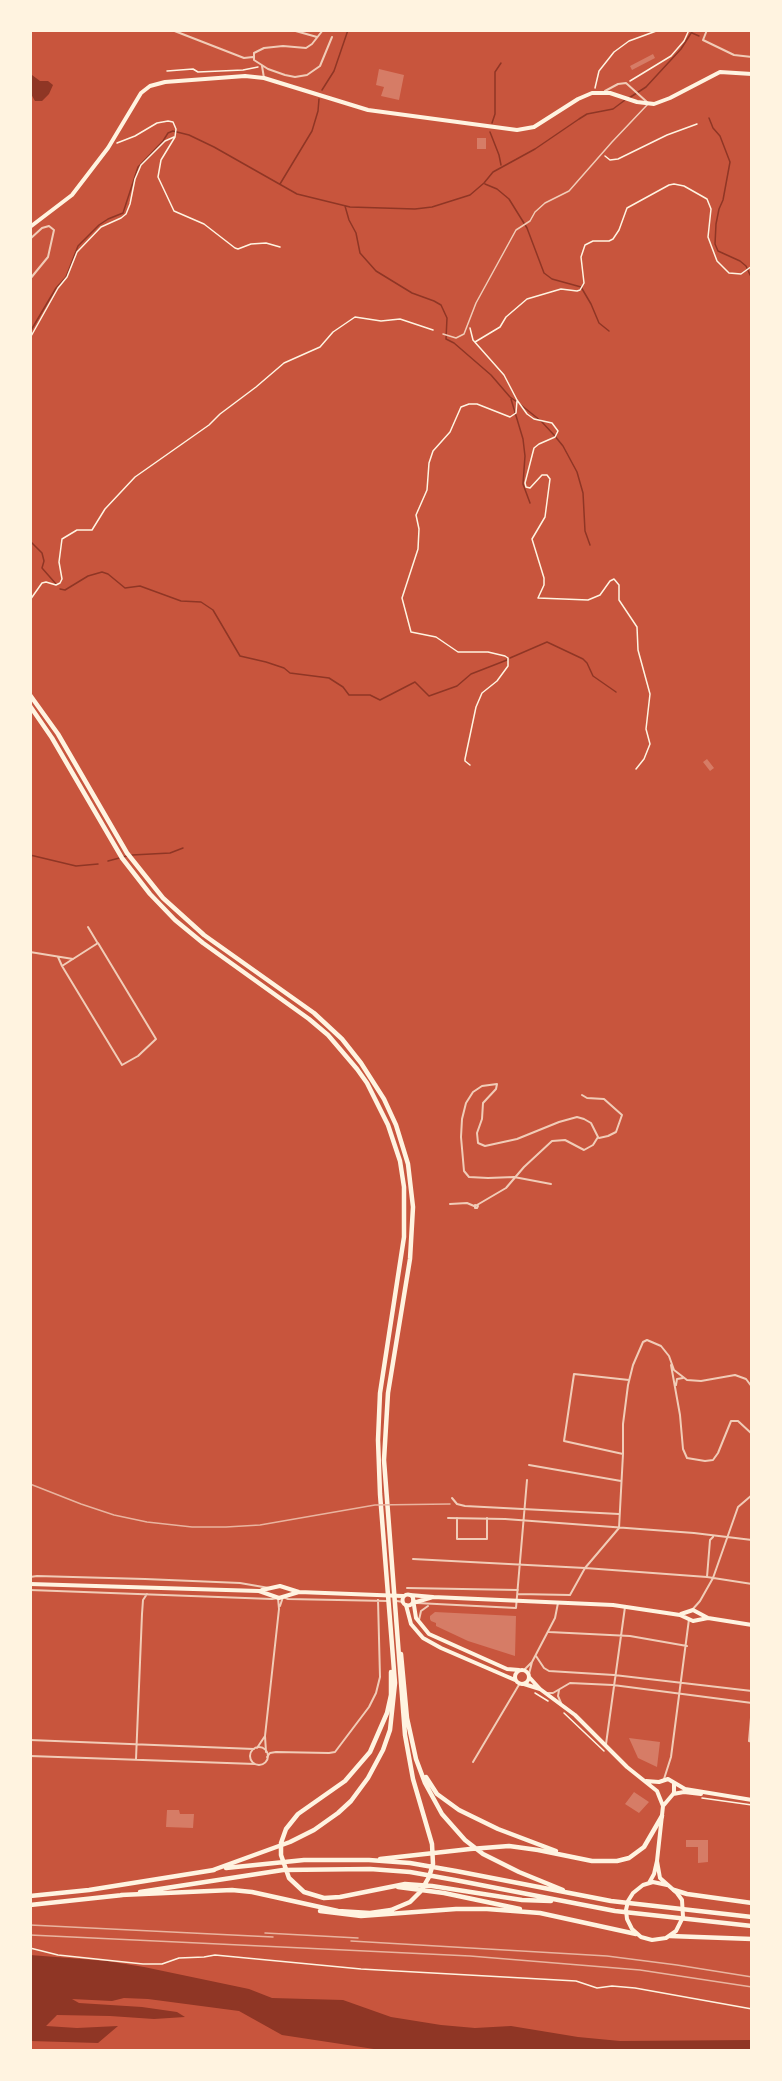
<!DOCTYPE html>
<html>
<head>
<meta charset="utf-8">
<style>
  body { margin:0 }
  #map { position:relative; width:782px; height:2081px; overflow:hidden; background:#c8553d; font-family:Merriweather,serif }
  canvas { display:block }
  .frame { position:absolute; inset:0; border:32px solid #fff3e0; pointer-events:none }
</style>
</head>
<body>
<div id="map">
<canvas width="782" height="2081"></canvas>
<div class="frame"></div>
</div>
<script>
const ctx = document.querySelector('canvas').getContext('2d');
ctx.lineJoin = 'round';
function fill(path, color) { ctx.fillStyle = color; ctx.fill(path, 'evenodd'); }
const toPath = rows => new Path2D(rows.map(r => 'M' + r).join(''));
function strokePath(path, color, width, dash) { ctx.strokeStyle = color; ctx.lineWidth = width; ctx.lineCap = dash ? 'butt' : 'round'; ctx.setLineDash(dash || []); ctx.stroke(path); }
const water = toPath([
  [32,75,40,81,48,81,53,85,49,94,42,101,35,101,31,94,30,76],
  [30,1955,107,1961,144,1967,249,1989,272,1998,343,2000,391,2017,441,2025,475,2028,511,2026,578,2037,620,2041,752,2040,752,2051,387,2051,282,2035,239,2011,148,1999,124,1998,112,2001,72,1999,79,2003,142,2007,177,2012,185,2017,154,2019,110,2016,57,2015,46,2026,77,2028,118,2026,98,2043,30,2041]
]);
const stream = toPath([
  [692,33,699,36],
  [322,90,334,71,348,30],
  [629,98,646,87,681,49,693,30],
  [709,118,713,128,720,136,730,162,723,200,719,209,716,224,715,244,718,251,740,261,746,266,752,279],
  [492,123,495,114,495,72,501,63],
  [490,132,499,155,501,165],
  [280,184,312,131,318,111,319,99],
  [485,184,497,189,509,199,527,228,544,273,552,279,581,287,591,304,599,323,609,331],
  [345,206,349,220,356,233,360,253,376,271,412,293,434,301,441,305,447,318,446,339,454,343,491,375,510,397,517,402],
  [30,332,56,288,66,277,78,246,99,225,108,219,123,213,138,167,163,141,168,133,173,131,189,135,214,147,297,194,350,207,415,209,432,207,470,195,484,183,493,172,535,149,579,119,587,114,613,109,625,100],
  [511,399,523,439,525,456,523,484,530,503],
  [521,405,541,421,554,435,563,446,577,472,583,493,585,531,590,545],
  [30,541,42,553,44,561,42,568,56,584],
  [60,589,65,590,88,576,102,572,108,574,125,588,140,586,181,601,201,602,213,610,240,656,266,662,284,668,290,673,329,678,343,687,349,695,370,695,380,700,415,682,429,696,457,686,471,674,507,660],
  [510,658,547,642,583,659,587,663,593,676,616,692],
  [30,855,76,866,98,864],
  [132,855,170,853,183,848],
  [108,861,127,856]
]);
const building = toPath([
  [653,54,655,58,632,70,630,66],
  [379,69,404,75,399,100,381,96,384,87,376,85],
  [477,138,486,138,486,149,477,149],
  [707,759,714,768,710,771,703,762],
  [435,1612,516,1616,515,1656,468,1641,436,1626,436,1623,431,1621,430,1619,430,1616],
  [629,1738,660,1742,657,1767,638,1758],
  [634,1792,649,1802,639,1813,625,1804],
  [167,1810,179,1810,180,1814,194,1814,193,1828,166,1827],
  [686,1840,708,1840,708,1862,698,1863,698,1847,686,1847]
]);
const path = toPath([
  [167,71,193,69,198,72,243,70,258,67],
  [630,81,671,56,684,41,689,30],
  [595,88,599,71,614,52,629,41,659,30],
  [117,143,135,136,157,123,168,121,173,122,176,129,175,137,161,160,158,177,174,211,204,224,235,248,238,249,251,244,266,243,280,247],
  [605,156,610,160,618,159,667,135,697,124],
  [470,328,473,340,504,375,517,400,527,414,534,419,552,423,558,431,555,437,539,444,534,448,525,483,526,487,530,488,542,475,547,475,550,479,545,517,532,539,544,578,544,585,538,598,588,600,600,595,610,581,614,579,619,585,619,600,637,627,638,650,650,694,646,729,650,744,644,759,636,769],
  [30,338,58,288,67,277,77,252,101,227,121,218,126,214,130,204,135,179,141,165,165,141,174,137],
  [475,342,500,327,506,317,527,299,561,289,577,291,580,290,584,283,581,257,585,245,593,241,609,241,613,239,619,230,627,208,669,185,674,184,684,186,707,199,711,209,708,237,717,261,729,273,741,274,752,266],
  [30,600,42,583,46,582,56,585,60,583,62,579,59,562,62,539,77,530,92,530,105,509,135,477,209,425,220,414,256,387,284,363,320,347,333,332,355,317,381,321,400,319,433,330],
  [470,765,465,761,465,759,476,707,482,693,497,681,508,666,508,658,505,656,488,652,458,652,436,637,411,632,402,598,418,549,419,529,416,515,427,490,429,463,433,451,450,432,461,407,469,404,477,404,510,417,516,413,517,401],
  [535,1693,548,1701],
  [564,1713,604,1751],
  [702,1798,752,1805],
  [30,1948,58,1955,143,1964,162,1964,179,1958,204,1957,215,1955,361,1969,576,1981,597,1988,612,1986,635,1988,752,2009]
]);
const service = toPath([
  [443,334,456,338,464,334,476,303,516,230,530,221,535,212,545,203,569,191,612,142,648,104]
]);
const pedestrian = toPath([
  [752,1706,749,1741,752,1742]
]);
const minor = toPath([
  [172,30,244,58,253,57],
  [292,30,317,37],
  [323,30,312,44,306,48,283,46,264,48,254,53,254,60,268,69,285,75,295,77,307,75,320,66,332,37],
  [707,30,703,40,734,55,752,57],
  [262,66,264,78],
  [605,91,618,84,626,83,647,102],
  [30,239,42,228,49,226,54,230,48,257,30,279],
  [88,927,97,942],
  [30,952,73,959],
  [58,957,62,966,122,1065,138,1056,156,1039,98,943,62,966],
  [497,1084,496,1089,483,1103,482,1119,477,1133,478,1143,485,1146,517,1139,559,1122,577,1117,584,1119,591,1123,598,1137],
  [497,1084,482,1086,473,1092,466,1103,462,1119,461,1137,464,1171,469,1177,488,1178,514,1177,551,1184],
  [582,1095,587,1098,604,1099,622,1115,616,1132,608,1136,599,1138],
  [450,1204,467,1203,474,1206],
  [475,1205,478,1206,477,1208,475,1208,475,1205],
  [477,1205,506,1188,524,1167,552,1141,565,1140,584,1150,593,1145,598,1137],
  [671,1365,680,1415,683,1449,687,1458,705,1461,713,1460,718,1453,731,1421,738,1421,752,1434],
  [676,1385,677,1379,683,1378],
  [623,1454,564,1441,574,1374,629,1380],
  [529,1465,621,1481],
  [452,1498,457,1504,465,1506,619,1514],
  [448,1518,505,1519,694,1533,752,1540],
  [457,1518,457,1539,487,1539,487,1518],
  [619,1528,623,1454,623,1424,628,1385,633,1365,643,1342,647,1340,661,1346,669,1356,674,1370,687,1380,701,1381,735,1375,746,1379,752,1387],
  [413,1559,585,1568,707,1577,752,1584],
  [30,1577,37,1576,145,1579,240,1583,269,1588],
  [707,1577,710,1540,713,1537],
  [407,1588,518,1590],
  [30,1590,272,1599,278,1598,279,1609,265,1736,266,1752],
  [518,1594,570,1595,585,1568,619,1528],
  [397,1601,403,1602],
  [417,1603,516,1608,527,1480],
  [280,1606,283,1597,288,1599,388,1601],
  [692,1610,700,1601,713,1578,738,1507,752,1495],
  [419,1620,421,1611,428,1606],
  [549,1632,630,1636,687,1646],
  [536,1656,544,1668,549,1671,614,1675,752,1691],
  [524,1670,532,1662],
  [529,1674,532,1662,555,1618,558,1603],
  [559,1690,558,1696,561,1703],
  [547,1693,553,1693,570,1683,613,1685,752,1703],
  [30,1740,254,1749],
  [606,1744,625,1607],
  '250 1756a9 9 0 1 1 18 0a9 9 0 1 1-18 0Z',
  [257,1748,265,1736],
  [30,1756,255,1764],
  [267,1757,270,1753,276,1752,329,1753,335,1752,369,1707,376,1693,380,1677,378,1600],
  [136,1759,142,1614,143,1600,147,1594],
  [473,1762,520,1683],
  [664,1779,671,1757,689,1619]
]);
const secondary = toPath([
  [30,227,72,195,108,148,141,93,150,86,165,82,245,76,264,78,368,110,517,130,534,127,578,99,592,93,610,93,637,102,654,104,670,98,720,72,752,74],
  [410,1595,433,1597,613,1605,680,1615,693,1621,708,1618],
  [413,1599,416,1618,429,1634,507,1669,519,1670],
  [413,1603,433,1597],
  [406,1605,411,1624,423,1638,441,1648,515,1680],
  [681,1614,693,1610,708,1618,752,1625],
  '515 1677a7 7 0 1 1 14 0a7 7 0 1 1-14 0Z',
  [529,1677,540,1689,575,1715,627,1767,657,1791,663,1806],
  [524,1684,540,1689],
  [646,1781,659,1782,668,1779,685,1789,752,1800],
  [673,1794,684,1792,701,1794],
  [657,1861,660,1878,677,1893,682,1900,683,1917,676,1931,666,1938,652,1940,641,1937,632,1929,627,1919,626,1910,628,1901,633,1893,643,1885,653,1882,667,1885],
  [649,1883,654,1874,657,1861,663,1806,674,1793,674,1784]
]);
const primary = toPath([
  [30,1584,259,1591,279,1598,299,1592],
  [262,1590,280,1586,299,1592,403,1596],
  '402.5 1600a5.5 5.5 0 1 1 11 0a5.5 5.5 0 1 1-11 0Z'
]);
const motorway = toPath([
  [30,695,58,734,127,853,163,898,204,935,314,1013,342,1039,361,1063,384,1099,396,1125,408,1164,413,1207,410,1259,388,1393,384,1460,405,1735,413,1779,432,1844,433,1864,429,1877,421,1891,410,1902,391,1910,370,1913,338,1911,252,1892,232,1890,121,1895],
  [30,706,52,738,122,858,150,894,175,920,203,943,309,1019,328,1035,357,1069,367,1083,388,1125,400,1161,404,1187,404,1237,380,1393,378,1440,380,1494,395,1683,390,1730,383,1750,368,1778,351,1801,338,1813,314,1830,290,1842,213,1870],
  [401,1654,407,1718,416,1759,425,1783,442,1814,465,1840,483,1854,519,1872,563,1890],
  [391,1672,391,1695,387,1713,370,1752,345,1781,298,1814,286,1829,281,1843,281,1855,289,1878,304,1892,324,1898,340,1897,405,1884,432,1886,522,1900,551,1901],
  [426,1777,437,1794,459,1810,498,1829,556,1851],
  [380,1859,470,1849,509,1846,538,1850,592,1861,617,1861,629,1858,644,1847,662,1816],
  [226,1868,304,1860,369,1860,410,1863,456,1871,611,1901,752,1917],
  [398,1887,444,1893,520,1909],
  [674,1890,687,1894,752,1903],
  [140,1892,283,1870,370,1869,410,1872,455,1880,615,1911,752,1926],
  [30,1896,89,1890,214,1870],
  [30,1905,123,1895],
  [320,1911,361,1916,456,1909,487,1909,540,1913],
  [540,1913,636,1934],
  [670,1936,752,1939]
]);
const rail = toPath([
  [30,1484,81,1504,114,1515,147,1522,192,1527,226,1527,260,1525,375,1505,450,1504],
  [30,1925,273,1937],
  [265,1933,358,1938],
  [30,1935,470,1956,640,1970,752,1987],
  [351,1941,607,1956,677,1965,752,1977]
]);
fill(water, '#8f3625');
strokePath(stream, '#8f3625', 1.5);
fill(building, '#d67c66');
strokePath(path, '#fff3e0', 1.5);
strokePath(service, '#f1ccb7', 1.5);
strokePath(pedestrian, '#f1ccb7', 2);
strokePath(minor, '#f1ccb7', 2);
strokePath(secondary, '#fff3e0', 4);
strokePath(primary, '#fff3e0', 4);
strokePath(motorway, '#fff3e0', 4.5);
strokePath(rail, '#e9b49f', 1.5);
</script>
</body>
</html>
